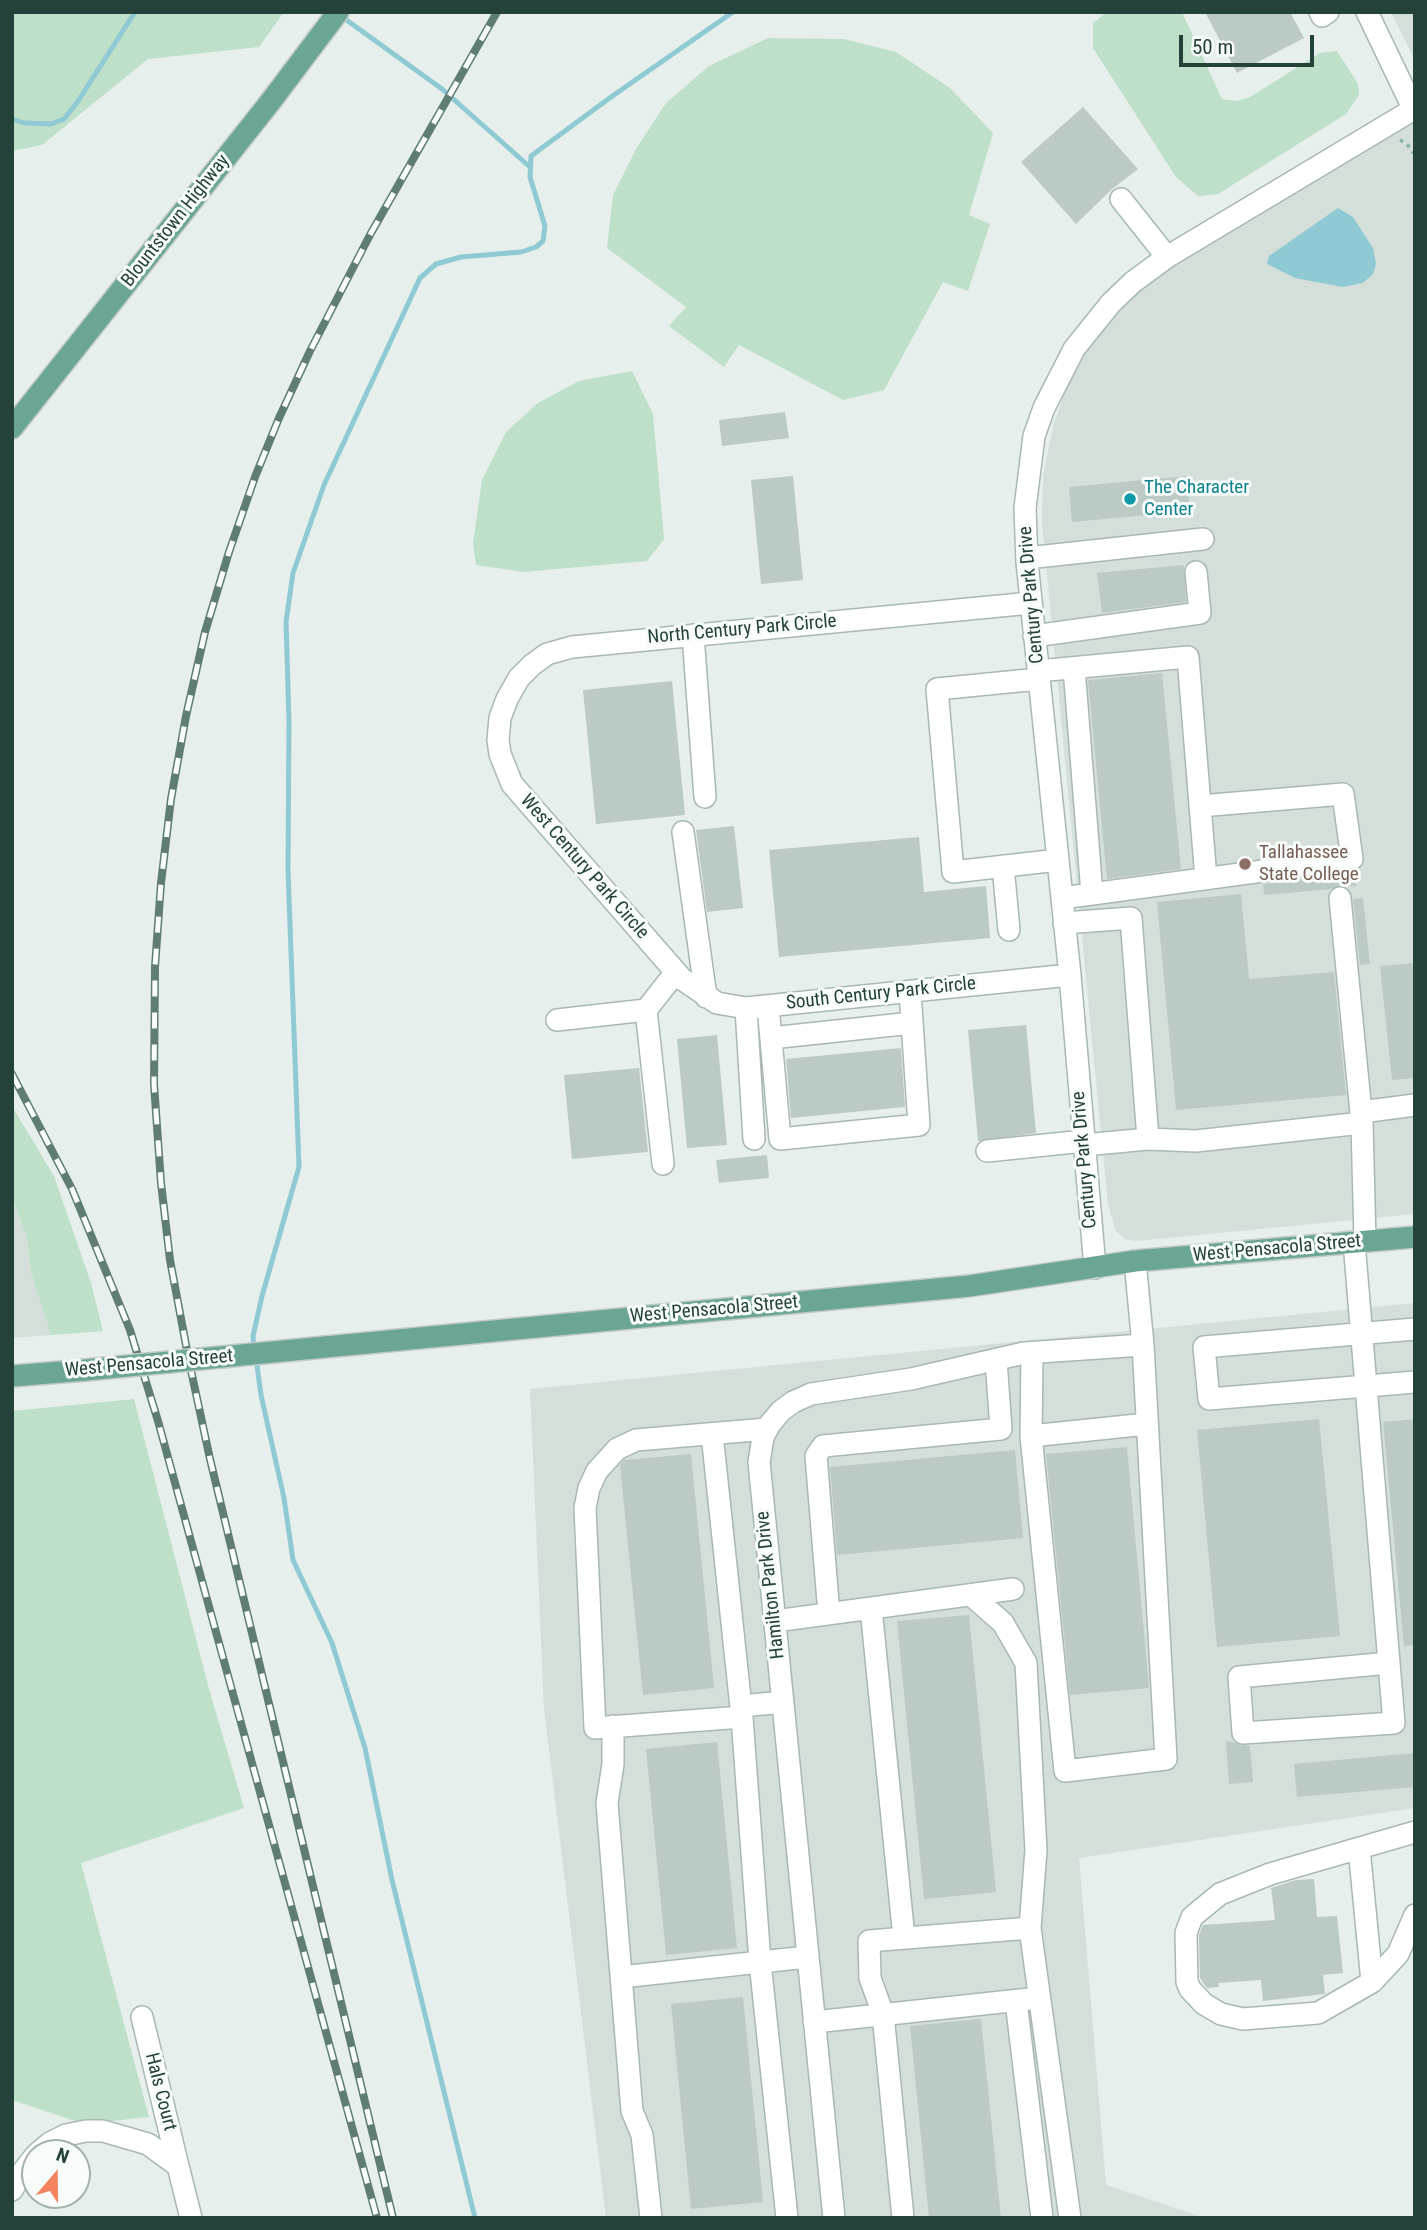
<!DOCTYPE html>
<html>
<head>
<meta charset="utf-8">
<style>
  body { margin:0 }
  #map { position:relative; width:1427px; height:2230px; overflow:hidden; background:#e6efeb; font-family:"Roboto Condensed",sans-serif }
  canvas { display:block }
  .frame { position:absolute; inset:0; border:14px solid #24423a; pointer-events:none }
  .north { position:absolute; left:21px; top:2139px; width:70px; height:70px; box-sizing:border-box; background:#f7fbf9; border:2px solid #a3b1ad; border-radius:50%; rotate:20deg; font-size:19px; font-weight:700; line-height:28px; text-align:center; color:#24423a }
  .north::after { content:''; display:block; margin:auto; width:24px; height:32px; background:#f4845f; clip-path:polygon(50% 0,100% 100%,50% 72%,0 100%) }
  .scale { position:absolute; left:1179px; top:35px; width:135px; height:32px; box-sizing:border-box; border:4px solid #24423a; border-top:0; padding-left:9px; font-size:21px; line-height:24px; white-space:nowrap; color:#24423a; -webkit-text-stroke:5px #f7fbf9; paint-order:stroke }
</style>
</head>
<body>
<div id="map">
<canvas width="1427" height="2230"></canvas>
<div class="frame"></div>
<div class="north">N</div>
<div class="scale">50 m</div>
</div>
<script>
const ctx = document.querySelector('canvas').getContext('2d');
ctx.lineJoin = 'round';
function fill(path, color) { ctx.fillStyle = color; ctx.fill(path, 'evenodd'); }
const toPath = rows => new Path2D(rows.map(r => 'M' + r).join(''));
function strokePath(path, color, width, dash) { ctx.strokeStyle = color; ctx.lineWidth = width; ctx.lineCap = dash ? 'butt' : 'round'; ctx.setLineDash(dash || []); ctx.stroke(path); }
function drawText(font, color, halo, rows, align = 'center') {
  ctx.font = font + ' "Roboto Condensed",sans-serif'; ctx.lineWidth = 6; ctx.setLineDash([]); ctx.textBaseline = 'middle'; ctx.strokeStyle = halo; ctx.fillStyle = color; for (const [text, x, y, turn = 0] of rows) {
    ctx.save(); ctx.translate(x, y); ctx.rotate((+turn || 0) * Math.PI / 180); ctx.textAlign = isNaN(turn) ? turn : align; if (halo) ctx.strokeText(text, 0, 0); ctx.fillText(text, 0, 0); ctx.restore();
  }
}
const built = toPath([
  [1391,12,1415,12,1415,60],
  [1415,116,1415,1214,1136,1241,1125,1239,1116,1231,1108,1205,1042,523,1043,475,1054,423,1068,383,1096,336,1150,279],
  [12,1197,27,1238,31,1273,51,1335,12,1338],
  [1415,1303,1415,1808,1079,1858,1106,2185,1205,2218,606,2218,544,1709,530,1389]
]);
const green = toPath([
  [12,12,284,12,259,47,148,59,42,145,12,151],
  [1107,12,1182,12,1222,99,1237,101,1250,97,1320,53,1337,51,1358,84,1359,95,1346,114,1218,194,1198,196,1176,177,1093,48,1093,23],
  [768,38,844,39,896,52,950,88,993,133,969,215,990,224,968,291,943,282,884,390,843,400,739,345,724,367,669,326,686,307,607,248,613,195,636,149,666,103,709,66],
  [632,371,653,414,664,539,647,561,523,572,476,565,473,543,482,480,506,432,538,403,579,381],
  [12,1106,54,1176,91,1283,103,1331,51,1335,31,1273,27,1238,12,1197],
  [134,1399,209,1689,244,1808,81,1863,149,2117,84,2124,12,2100,12,1411]
]);
const water = toPath([
  [1338,208,1353,217,1373,248,1376,264,1373,274,1363,283,1343,287,1295,278,1267,264,1269,256]
]);
const stream = toPath([
  [341,16,442,89,530,167],
  [12,119,24,123,51,124,64,119,78,101,135,12],
  [254,1349,253,1336,262,1296,299,1167,288,871,289,721,286,622,293,573,324,485,420,278,436,264,461,257,521,252,536,247,543,241,545,226,530,177,531,156,611,97,733,12],
  [256,1358,261,1395,284,1498,293,1560,332,1643,365,1748,392,1880,475,2218]
]);
const building = toPath([
  [1205,12,1290,12,1304,38,1237,73],
  [1083,107,1138,169,1112,189,1076,224,1021,162],
  [785,412,789,438,722,446,719,420],
  [793,476,803,580,761,584,751,480],
  [1187,476,1190,511,1072,522,1069,487],
  [1184,565,1186,602,1102,613,1097,573],
  [1162,673,1181,869,1107,879,1088,680],
  [672,681,685,815,596,824,583,690],
  [734,826,743,908,707,912,696,830],
  [919,837,924,892,986,886,990,938,779,957,769,850],
  [1354,872,1356,886,1339,885,1331,889,1264,895,1263,884],
  [1241,894,1249,979,1334,972,1346,1095,1176,1110,1157,902],
  [1363,898,1370,964,1360,965,1353,899],
  [1415,963,1415,1078,1392,1080,1380,966],
  [1026,1025,1036,1133,978,1141,968,1030],
  [717,1035,727,1145,687,1148,677,1039],
  [901,1048,905,1107,791,1118,786,1059],
  [639,1068,648,1152,572,1159,564,1075],
  [767,1155,769,1178,719,1183,716,1160],
  [1319,1419,1340,1636,1217,1647,1197,1430],
  [1415,1419,1415,1645,1404,1646,1383,1422],
  [1127,1447,1149,1688,1070,1695,1046,1454],
  [1015,1450,1023,1538,837,1555,830,1467],
  [691,1454,714,1688,643,1695,620,1465,624,1460],
  [969,1615,996,1892,924,1899,897,1621],
  [1226,1741,1250,1746,1253,1782,1229,1784],
  [717,1742,737,1948,666,1955,646,1749],
  [1415,1753,1415,1787,1297,1797,1294,1764],
  [1314,1879,1317,1917,1337,1916,1343,1973,1323,1975,1325,1994,1263,2001,1261,1980,1218,1983,1219,1987,1207,1988,1200,1978,1199,1935,1203,1925,1275,1920,1271,1888,1296,1880],
  [743,1997,763,2202,691,2209,671,2004],
  [981,2019,1001,2218,929,2218,910,2026]
]);
const path = toPath([
  [1400,140,1407,144,1415,155]
]);
const minor = toPath([
  [1320,12,1322,16,1328,12],
  [1367,12,1415,112],
  [1121,199,1167,257],
  [1027,558,1203,539],
  [1031,603,572,647,547,654,532,665,519,678,507,699,500,718,498,740,500,754,512,784,682,979,717,1003,746,1008,1070,975],
  [693,635,705,797],
  [1034,636,1200,613,1196,572],
  [1074,668,1092,894],
  [1038,671,1188,657,1206,879],
  [1039,679,937,689,953,872,1058,860],
  [683,832,706,997],
  [1003,866,1009,930],
  [1062,898,1352,859,1343,794,1200,806],
  [1340,898,1362,1123,1365,1241],
  [1064,923,1131,918,1148,1139],
  [768,1006,780,1139,919,1125,910,992],
  [746,1008,754,1139],
  [557,1020,646,1010],
  [771,1038,912,1023],
  [1361,1112,1415,1105],
  [1084,1145,1148,1139,1196,1141,1362,1123],
  [987,1151,1084,1141],
  [663,1164,646,1010,676,972],
  [1354,1242,1394,1723,1243,1733,1239,1677,1389,1663],
  [1095,1268,1070,975,1027,562,1025,508,1034,436,1044,408,1074,349,1111,303,1133,282,1167,257,1414,109],
  [1415,1329,1204,1347,1209,1399,1415,1382],
  [1032,1353,1031,1436,1065,1771,1166,1759,1143,1345],
  [712,1434,742,1717,760,1962,787,2218],
  [1031,1436,1147,1424],
  [971,1595,1003,1623,1026,1663,1036,1850,1030,1928,1070,2218],
  [871,1608,904,1938],
  [829,1614,816,1456,823,1446,1001,1429,996,1360],
  [775,1621,1013,1589],
  [741,1706,783,1702],
  [742,1717,595,1728,585,1508,589,1488,597,1471,617,1449,636,1440,767,1429],
  [613,1726,613,1764,607,1803,632,2111,642,2135,651,2218],
  [1415,1832,1270,1874,1220,1894,1192,1917,1186,1933,1187,1982,1190,1989,1204,2004,1221,2014,1243,2019,1318,2013,1372,1982,1398,1954,1415,1915],
  [1359,1848,1372,1982],
  [621,1977,807,1957],
  [1016,2001,1042,2218],
  [142,2017,178,2166],
  [814,2022,1039,1998],
  [38,2153,50,2143,66,2135,86,2131,103,2131,148,2144,178,2166,191,2218],
  [12,2190,21,2174,35,2156],
  [834,2218,759,1462,763,1437,770,1424,781,1411,793,1402,811,1394,911,1379,1024,1353,1143,1345,1135,1261],
  [903,2218,883,2014,870,1978,869,1941,1030,1928]
]);
const major = toPath([
  [12,428,271,101,338,12],
  [325,1347,969,1286,1135,1261,1415,1237],
  [12,1376,86,1370]
]);
const rail = toPath([
  [12,1074,72,1189,130,1330,158,1421,377,2218],
  [393,2218,210,1459,189,1361,170,1260,161,1183,154,1084,155,967,161,883,171,799,186,716,205,632,229,552,255,477,279,418,310,351,371,233,497,12]
]);
const majorBridge = toPath([
  [86,1370,325,1347]
]);
const markers = [
  [1130,499,7,"#0f9aa8"],
  [1245,864,7,"#8d6e63"]
];
const streetNames = [
  ["Blountstown Highway",176,221,-52],
  ["Century Park Drive",1032,595,-95],
  ["North Century Park Circle",742,630,-5],
  ["West Century Park Circle",584,867,49],
  ["South Century Park Circle",881,994,-6],
  ["Century Park Drive",1085,1160,-95],
  ["West Pensacola Street",1277,1249,-5],
  ["West Pensacola Street",714,1310,-5],
  ["West Pensacola Street",149,1364,-5],
  ["Hamilton Park Drive",771,1585,-96],
  ["Hals Court",160,2092,76]
];
const cultureNames = [
  ["The Character",1144,488],
  ["Center",1144,510]
];
const educationNames = [
  ["Tallahassee",1259,853],
  ["State College",1259,875]
];
fill(built, '#d4dfda');
fill(green, '#bfe0c8');
fill(water, '#8ec9d4');
strokePath(stream, '#8ec9d4', 5);
fill(building, '#bbcac4');
strokePath(minor, '#a8b8b2', 24);
strokePath(major, '#c2cac8', 24);
strokePath(path, '#86b3a5', 3.5, [3.5, 5]);
strokePath(minor, '#fff', 21);
strokePath(major, '#6aa596', 21);
strokePath(rail, '#5f7d75', 8);
strokePath(rail, '#f7fbf9', 5, [16]);
strokePath(majorBridge, '#c2cac8', 24, []);
strokePath(majorBridge, '#6aa596', 21);
for (const [x, y, r, color] of markers) { const dot = new Path2D(); dot.arc(x, y, r, 0, 2 * Math.PI); ctx.fillStyle = color; ctx.fill(dot); strokePath(dot, '#f7fbf9', 2.5); }
drawText('19px', '#24423a', '#f7fbf9', streetNames);
drawText('19px', '#0d838f', '#f7fbf9', cultureNames, 'left');
drawText('19px', '#785e54', '#f7fbf9', educationNames, 'left');
</script>
</body>
</html>
